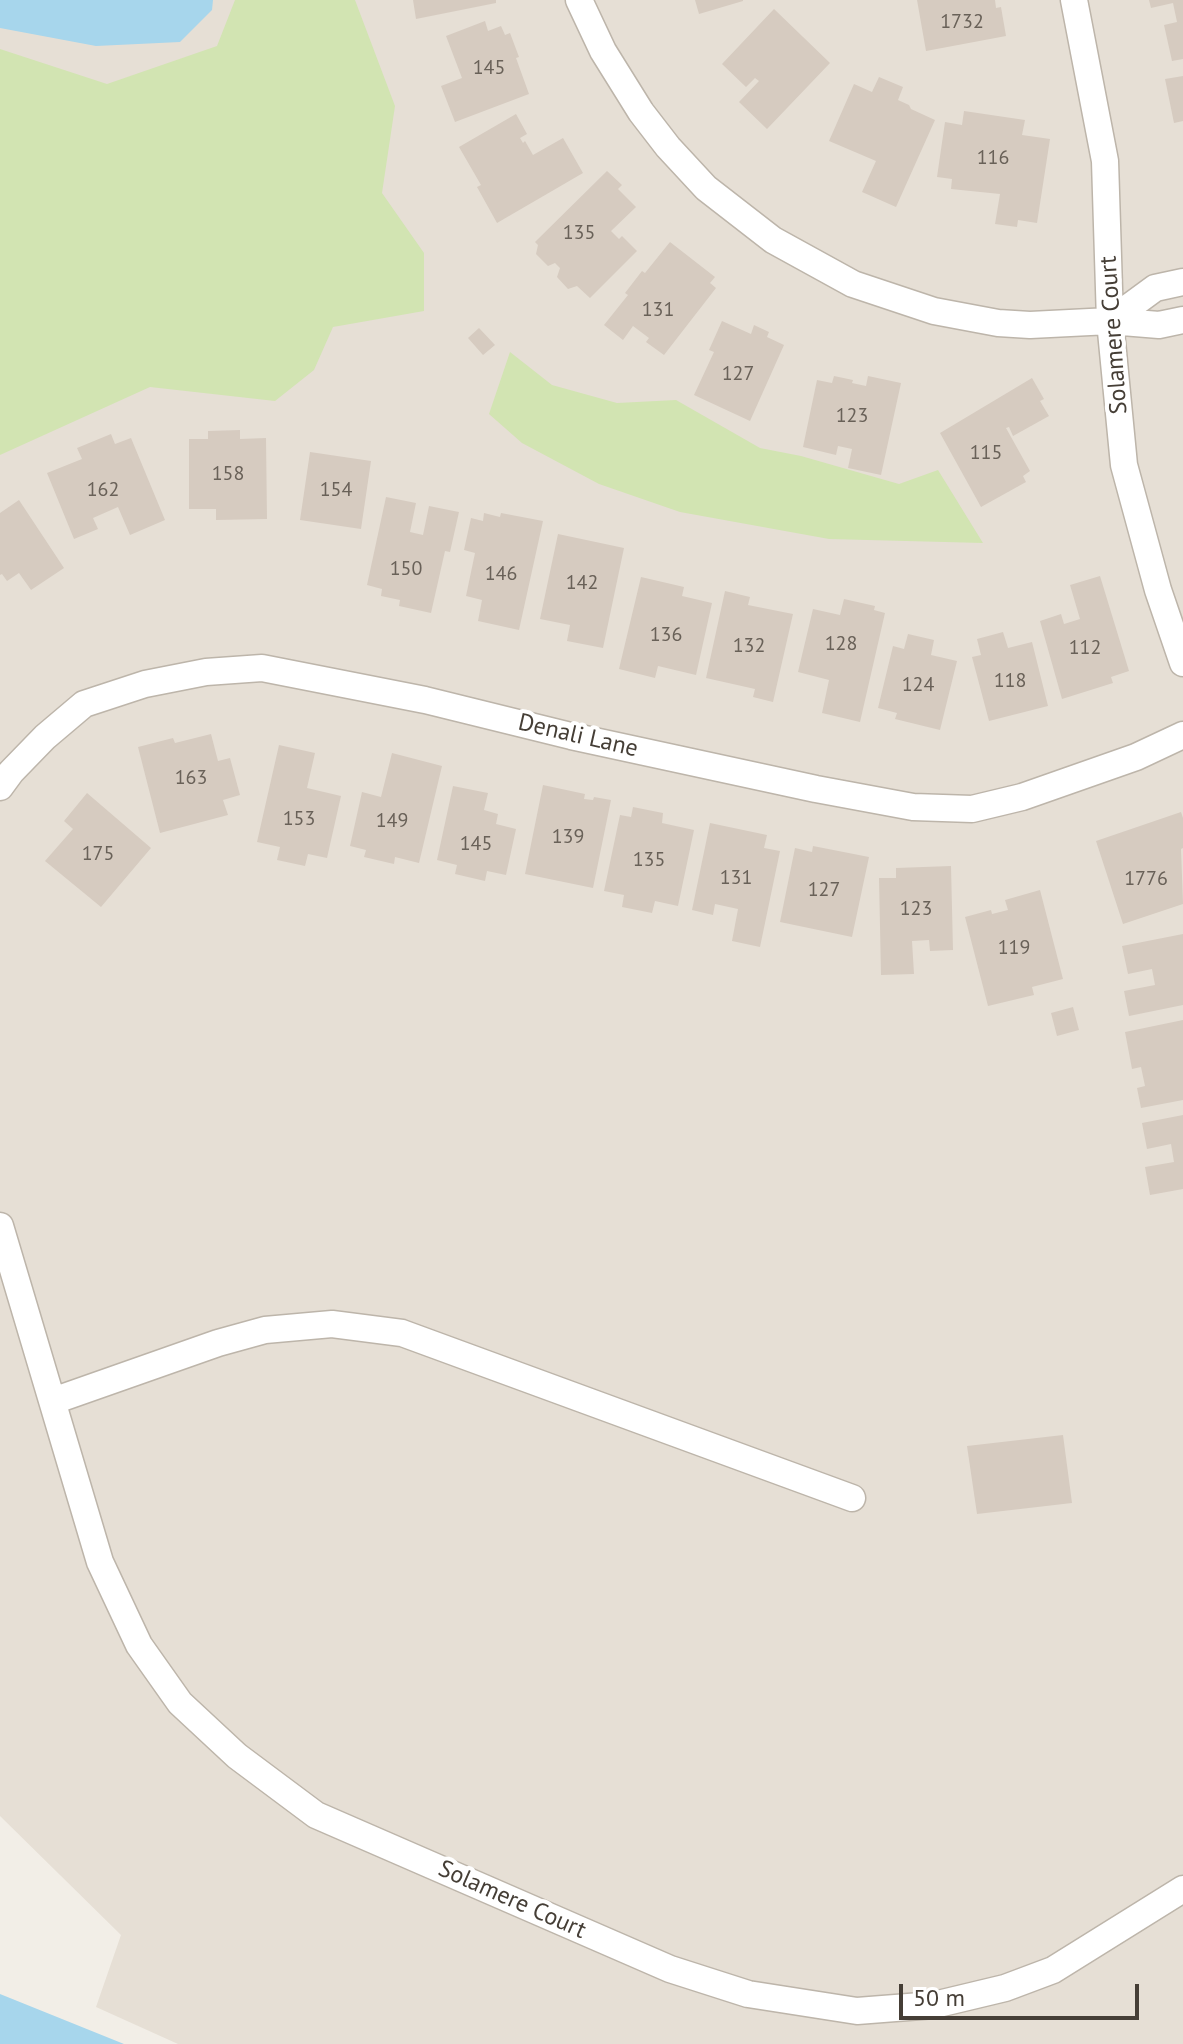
<!DOCTYPE html>
<html>
<head>
<meta charset="utf-8">
<style>
  body { margin:0 }
  #map { position:relative; width:1183px; height:2044px; overflow:hidden; background:#f2eee7; font-family:"PT Sans",sans-serif }
  canvas { display:block }
  .scale { position:absolute; left:899px; top:1984px; width:240px; height:36px; box-sizing:border-box; border:4px solid #453e36; border-top:0; padding-left:10px; font-size:24px; line-height:28px; white-space:nowrap; color:#453e36; -webkit-text-stroke:6px #fff; paint-order:stroke }
</style>
</head>
<body>
<div id="map">
<canvas width="1183" height="2044"></canvas>
<div class="scale">50 m</div>
</div>
<script>
const ctx = document.querySelector('canvas').getContext('2d');
ctx.lineJoin = 'round';
function fill(path, color) { ctx.fillStyle = color; ctx.fill(path, 'evenodd'); }
const toPath = rows => new Path2D(rows.map(r => 'M' + r).join(''));
function strokePath(path, color, width, dash) { ctx.strokeStyle = color; ctx.lineWidth = width; ctx.lineCap = dash ? 'butt' : 'round'; ctx.setLineDash(dash || []); ctx.stroke(path); }
function drawText(font, color, halo, rows, align = 'center') {
  ctx.font = font + ' "PT Sans",sans-serif'; ctx.lineWidth = 8; ctx.setLineDash([]); ctx.textBaseline = 'middle'; ctx.strokeStyle = halo; ctx.fillStyle = color; for (const [text, x, y, turn = 0] of rows) {
    ctx.save(); ctx.translate(x, y); ctx.rotate((+turn || 0) * Math.PI / 180); ctx.textAlign = isNaN(turn) ? turn : align; if (halo) ctx.strokeText(text, 0, 0); ctx.fillText(text, 0, 0); ctx.restore();
  }
}
const residential = toPath([
  [0,0,1183,0,1183,2044,178,2044,96,2007,121,1935,0,1816]
]);
const green = toPath([
  [235,0,355,0,395,106,382,193,424,253,424,311,333,327,314,370,275,401,150,387,0,455,0,49,107,84,217,46],
  [510,352,552,385,617,403,676,400,760,448,801,456,899,484,938,470,983,543,829,539,680,512,599,484,522,443,489,414]
]);
const water = toPath([
  [0,0,213,0,212,10,180,42,96,46,0,28],
  [0,1994,124,2044,0,2044]
]);
const building = toPath([
  [413,0,496,0,496,3,416,19],
  [695,0,743,0,743,1,699,14],
  [917,0,995,0,996,8,1001,7,1006,36,926,51],
  [1149,0,1183,0,1183,59,1172,61,1164,25,1177,22,1173,3,1151,8],
  [774,9,830,63,767,129,739,102,759,81,755,78,746,87,722,64],
  [485,21,488,31,501,26,505,35,510,33,519,57,516,58,529,94,455,122,441,86,462,78,446,36],
  [1183,76,1183,121,1174,123,1165,79],
  [879,77,903,87,898,100,909,105,911,109,935,120,896,207,862,192,876,161,829,141,854,84,872,92],
  [964,111,1025,120,1022,135,1050,139,1037,223,1018,220,1017,227,995,224,1000,194,951,189,952,179,937,177,945,122,962,125],
  [516,114,527,134,520,138,523,143,525,141,533,155,563,138,583,173,497,223,477,187,481,185,459,147],
  [607,171,622,185,618,189,636,207,611,231,619,239,622,236,637,251,590,298,577,286,568,289,557,277,560,268,555,263,548,266,536,254,538,245,535,242],
  [670,242,715,277,710,283,716,288,664,355,646,342,649,338,633,326,623,340,604,325,628,295,625,293,642,271,645,273],
  [722,321,751,334,754,325,769,332,767,337,784,345,750,421,694,395,714,352,709,350],
  [479,328,495,345,483,355,468,338],
  [834,376,853,380,852,383,866,386,868,376,901,383,881,475,848,468,852,449,838,446,836,455,803,447,817,380,832,383],
  [1032,378,1044,399,1040,401,1049,416,1013,436,1009,427,1006,428,1030,471,1023,476,1026,482,981,507,940,433],
  [240,430,240,439,266,438,267,519,216,520,216,509,189,509,189,439,208,439,208,431],
  [111,434,115,444,131,438,165,520,130,535,118,507,93,518,98,529,74,539,47,473,82,459,77,448],
  [310,452,371,461,361,529,300,520],
  [386,497,416,503,410,532,423,535,429,506,459,512,450,552,445,551,431,613,399,606,400,600,381,596,382,589,367,585],
  [19,500,64,568,31,590,19,573,7,581,2,574,0,575,0,513],
  [484,513,500,517,501,513,543,521,519,630,478,621,482,600,466,596,475,553,464,550,471,518,483,521],
  [558,534,624,548,603,648,567,641,570,625,540,619],
  [1100,576,1129,671,1111,677,1113,683,1062,699,1040,621,1061,614,1064,624,1080,619,1070,585],
  [641,577,684,587,682,596,712,603,696,675,658,666,655,678,619,669],
  [725,591,750,597,748,605,793,614,773,702,753,697,755,689,706,678],
  [844,599,875,606,874,610,885,613,860,722,822,713,829,680,798,672,813,609,840,615],
  [1003,632,1008,648,1032,642,1048,706,989,721,972,657,981,655,977,639],
  [908,634,934,640,931,655,957,661,940,730,895,719,897,713,878,708,893,646,904,649],
  [211,734,218,761,230,758,240,795,223,800,228,815,160,833,138,747,173,738,175,743],
  [279,745,315,753,307,788,341,796,327,858,308,854,305,866,277,860,280,847,257,842],
  [392,753,442,766,419,863,395,857,394,864,364,857,366,850,350,846,362,792,381,797],
  [543,785,585,794,584,799,593,800,594,797,611,800,593,888,525,874],
  [453,786,488,793,484,810,498,814,496,824,516,829,506,875,487,871,485,881,455,874,457,865,437,860],
  [87,793,151,848,101,907,45,861,73,829,64,821],
  [633,807,663,813,662,823,694,830,678,906,655,901,652,913,622,907,624,895,604,891,620,815,631,817],
  [1181,812,1183,818,1183,848,1181,849,1183,904,1123,924,1096,841],
  [710,823,767,835,764,848,780,851,760,947,732,941,738,909,715,904,713,915,692,910],
  [813,846,869,857,852,937,780,922,795,848,812,852],
  [951,866,953,950,930,951,929,940,912,941,914,974,881,975,879,878,896,878,896,868],
  [1040,890,1063,979,1032,987,1034,995,988,1006,965,917,991,910,992,914,1008,910,1005,900],
  [1183,934,1183,1005,1129,1016,1124,991,1155,985,1152,969,1128,974,1122,946],
  [1073,1007,1079,1030,1057,1036,1051,1013],
  [1183,1020,1183,1100,1141,1108,1137,1088,1145,1086,1141,1067,1132,1069,1125,1032],
  [1183,1115,1183,1189,1150,1195,1145,1167,1174,1162,1171,1144,1147,1149,1142,1123],
  [1063,1435,1072,1503,977,1514,967,1446]
]);
const minor = toPath([
  [579,0,603,51,641,112,668,147,706,188,773,240,853,284,934,311,998,323,1030,325,1110,321,1159,325,1183,320],
  [1074,0,1105,161,1110,321,1124,465,1158,590,1183,663],
  [1110,321,1155,288,1183,282],
  [0,787,11,772,45,737,84,704,145,684,206,672,262,668,425,700,571,736,816,789,913,807,972,809,1022,797,1136,757,1183,735],
  [0,1226,100,1562,139,1645,180,1703,237,1756,316,1815,670,1969,748,1994,857,2011,934,2005,1005,1988,1053,1970,1183,1889],
  [53,1401,218,1343,265,1330,332,1324,402,1333,852,1498]
]);
const numberNames = [
  ["1732",962,22],
  ["145",489,68],
  ["116",993,158],
  ["135",579,233],
  ["131",658,310],
  ["127",738,374],
  ["123",852,416],
  ["115",986,453],
  ["158",228,474],
  ["162",103,490],
  ["154",336,490],
  ["150",406,569],
  ["146",501,574],
  ["142",582,583],
  ["136",666,635],
  ["128",841,644],
  ["132",749,646],
  ["112",1085,648],
  ["118",1010,681],
  ["124",918,685],
  ["163",191,778],
  ["153",299,819],
  ["149",392,821],
  ["139",568,837],
  ["145",476,844],
  ["175",98,854],
  ["135",649,860],
  ["131",736,878],
  ["1776",1146,879],
  ["127",824,890],
  ["123",916,909],
  ["119",1014,948]
];
const streetNames = [
  ["Solamere Court",1114,335,-94],
  ["Denali Lane",578,736,13],
  ["Solamere Court",512,1900,24]
];
fill(residential, '#e6dfd5');
fill(green, '#d2e4b2');
fill(water, '#a7d6ec');
fill(building, '#d6cbc0');
strokePath(minor, '#bdb5aa', 29);
strokePath(minor, '#fff', 26);
drawText('20px', '#696158', null, numberNames);
drawText('24px', '#453e36', '#fff', streetNames);
</script>
</body>
</html>
